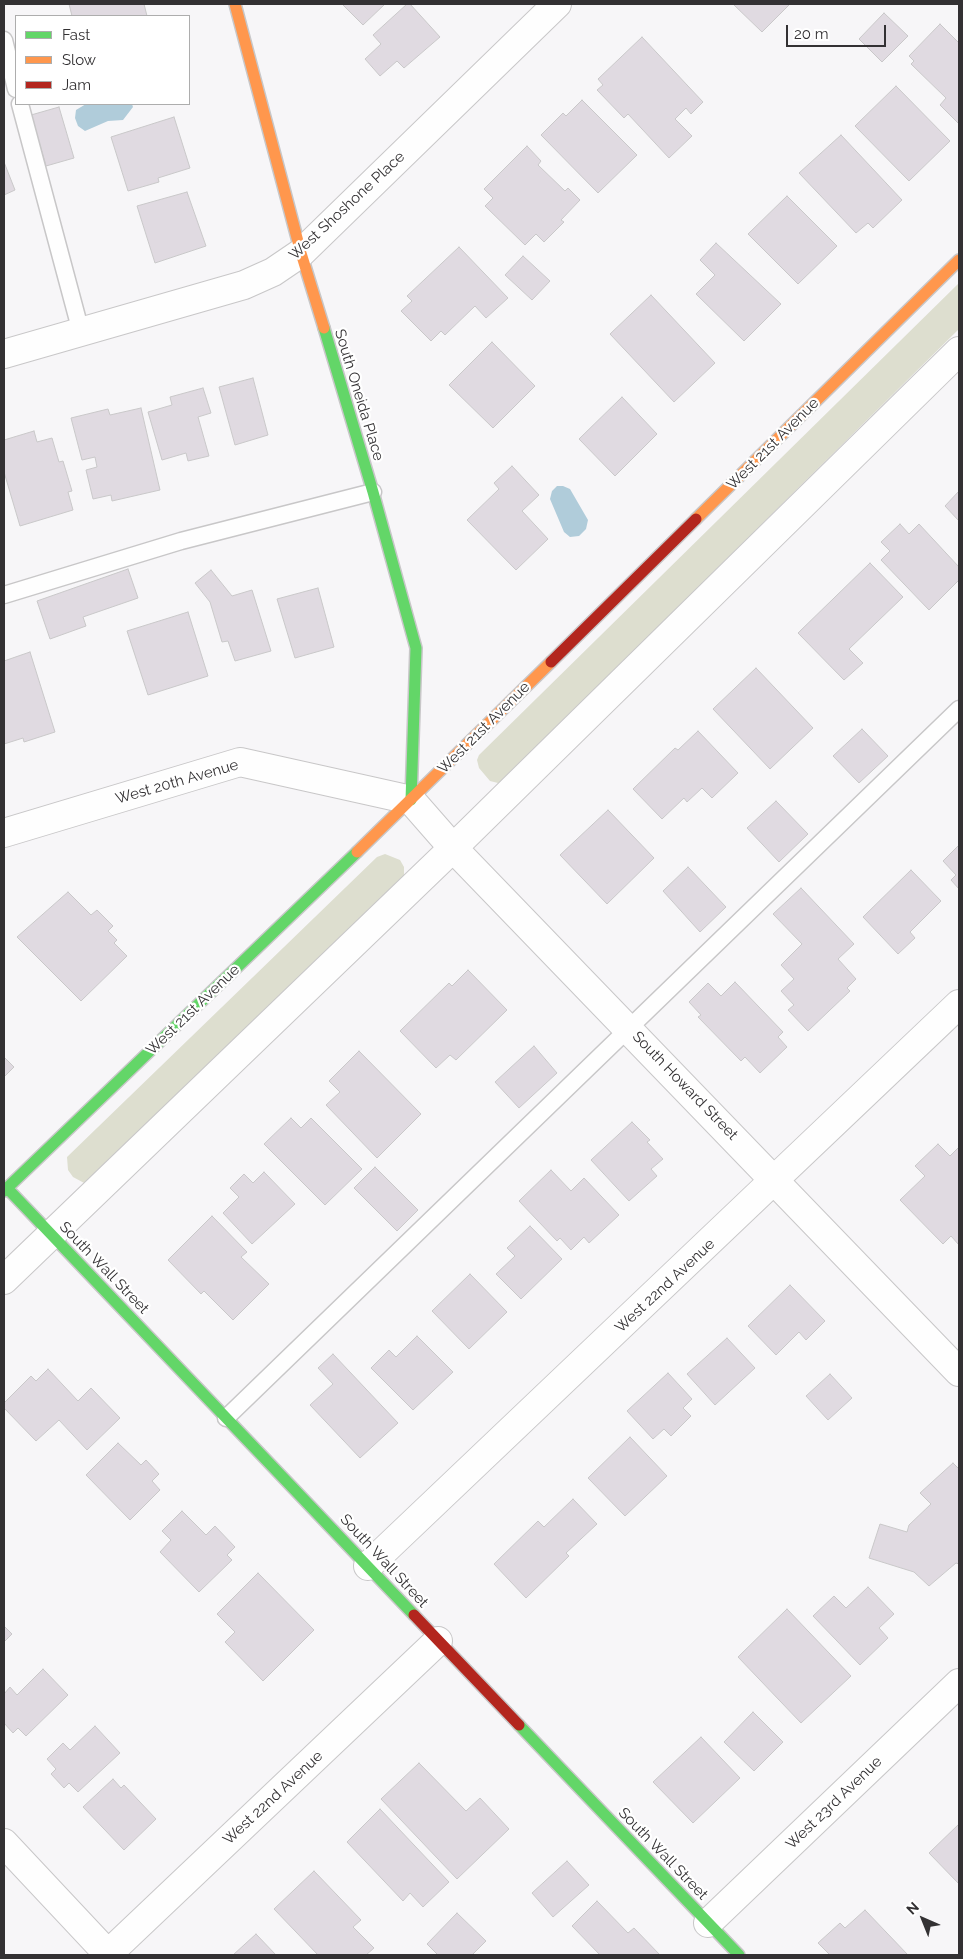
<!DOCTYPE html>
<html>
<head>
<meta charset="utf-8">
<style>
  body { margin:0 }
  #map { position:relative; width:963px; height:1959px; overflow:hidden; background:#f7f6f8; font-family:Raleway,sans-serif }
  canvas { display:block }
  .frame { position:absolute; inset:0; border:5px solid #333133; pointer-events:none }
  .legend { position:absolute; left:15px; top:15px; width:175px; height:90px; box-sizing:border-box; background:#fff; border:1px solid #adadad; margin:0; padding:6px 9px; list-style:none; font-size:15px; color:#333133 }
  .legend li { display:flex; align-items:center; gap:10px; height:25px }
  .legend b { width:25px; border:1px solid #adadad }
  .north { position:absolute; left:898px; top:1894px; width:50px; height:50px; -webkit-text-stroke:4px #fff; paint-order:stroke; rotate:316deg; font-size:14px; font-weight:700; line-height:20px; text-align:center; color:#333133 }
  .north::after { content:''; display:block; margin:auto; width:18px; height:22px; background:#333133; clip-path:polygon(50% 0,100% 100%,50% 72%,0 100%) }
  .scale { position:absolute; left:786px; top:25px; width:100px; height:22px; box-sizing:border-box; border:2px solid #333133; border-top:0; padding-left:6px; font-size:15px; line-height:18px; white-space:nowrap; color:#333133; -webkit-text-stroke:4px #fff; paint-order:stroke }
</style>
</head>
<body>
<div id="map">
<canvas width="963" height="1959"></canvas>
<div class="frame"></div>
<ul class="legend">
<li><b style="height:6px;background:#63d668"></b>Fast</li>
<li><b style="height:6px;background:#ff974d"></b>Slow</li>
<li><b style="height:6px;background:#b3261e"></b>Jam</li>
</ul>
<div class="north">N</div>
<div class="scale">20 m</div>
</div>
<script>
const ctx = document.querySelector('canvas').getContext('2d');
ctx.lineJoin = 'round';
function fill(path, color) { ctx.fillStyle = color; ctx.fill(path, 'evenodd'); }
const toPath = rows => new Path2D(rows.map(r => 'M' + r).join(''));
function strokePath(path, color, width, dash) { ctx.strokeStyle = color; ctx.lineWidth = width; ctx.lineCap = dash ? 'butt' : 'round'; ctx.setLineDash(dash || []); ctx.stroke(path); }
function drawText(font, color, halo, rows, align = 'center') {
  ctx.font = font + ' Raleway,sans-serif'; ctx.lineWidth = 4.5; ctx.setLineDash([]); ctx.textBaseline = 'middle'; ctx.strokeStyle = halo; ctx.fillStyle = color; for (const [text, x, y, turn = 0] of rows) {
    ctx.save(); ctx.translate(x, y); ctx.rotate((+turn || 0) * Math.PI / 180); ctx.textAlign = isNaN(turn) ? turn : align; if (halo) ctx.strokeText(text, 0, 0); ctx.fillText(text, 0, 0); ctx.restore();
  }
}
const green = toPath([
  [959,283,959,329,502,781,498,783,490,781,479,768,477,760,479,755],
  [385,854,400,860,404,867,404,875,400,882,86,1184,73,1177,68,1170,67,1157,377,857]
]);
const water = toPath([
  [86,104,132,104,133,107,123,120,108,121,85,131,78,126,75,118,76,110],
  [557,486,563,486,570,489,588,520,586,529,579,536,570,537,564,532,550,499,552,491]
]);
const building = toPath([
  [69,4,144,4,147,16,72,16,69,4],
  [342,4,385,4,363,25,342,4],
  [407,4,410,4,440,37,404,68,397,61,380,76,365,59,381,44,373,35,407,4],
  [733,4,790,4,762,32,733,4],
  [884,13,908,36,882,62,859,39,884,13],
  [940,24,959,43,959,124,940,105,946,98,911,64,914,61,909,56,940,24],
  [642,37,703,102,691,114,686,108,675,119,692,136,669,158,628,114,624,118,597,90,603,85,598,79,642,37],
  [896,86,950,141,909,181,855,126,896,86],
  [582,100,637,155,598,193,541,135,563,113,566,116,582,100],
  [59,107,74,158,46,166,31,115,59,107],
  [174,117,190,168,158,178,159,182,128,191,111,137,174,117],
  [841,135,902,200,873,228,868,223,856,233,799,173,841,135],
  [527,146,541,161,538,165,565,191,568,188,580,200,561,220,564,222,544,242,536,234,525,245,485,206,493,198,484,189,527,146],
  [4,162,15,190,4,195,4,162],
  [187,192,206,246,155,263,137,206,187,192],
  [787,196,837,246,798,284,748,234,787,196],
  [716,243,781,304,744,341,696,294,715,275,700,260,716,243],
  [459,247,508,298,486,318,475,306,445,335,441,331,431,341,401,311,412,301,407,296,459,247],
  [523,256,550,281,532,300,505,275,523,256],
  [651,295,715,363,674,402,610,334,651,295],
  [492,342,535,386,493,428,449,385,492,342],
  [253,378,268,435,235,445,219,387,253,378],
  [203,388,211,413,198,417,209,456,188,461,186,453,162,460,148,412,172,405,170,397,203,388],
  [622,397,657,434,615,476,579,439,622,397],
  [141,408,160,490,112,501,111,495,93,499,86,470,97,467,95,457,82,460,71,418,108,409,110,415,141,408],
  [34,431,37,442,52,438,59,462,63,461,72,491,68,492,73,510,20,526,4,472,4,440,34,431],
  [512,466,539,495,522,511,548,539,516,570,467,520,499,489,494,483,512,466],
  [959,491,959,521,945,506,959,491],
  [900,524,909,534,919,524,959,567,959,580,929,610,881,560,890,551,881,542,900,524],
  [870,563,903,597,849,649,863,663,844,680,798,633,870,563],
  [128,569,138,598,83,617,86,626,50,639,37,601,128,569],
  [211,570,232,596,252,590,271,651,235,661,228,641,222,642,210,602,195,583,211,570],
  [318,588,334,647,295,658,277,599,318,588],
  [188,612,208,676,148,695,127,631,188,612],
  [30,652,55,732,24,742,23,738,4,744,4,661,30,652],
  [756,668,813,728,770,769,713,709,756,668],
  [862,729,888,756,859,783,833,756,862,729],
  [698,731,738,773,712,798,702,788,687,802,684,798,662,819,633,789,675,748,678,750,698,731],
  [776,801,808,834,779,862,747,828,776,801],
  [608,810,654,858,607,904,560,855,608,810],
  [959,845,959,889,951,880,956,875,943,861,959,845],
  [688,867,726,907,700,932,663,891,688,867],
  [911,870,941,901,910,932,915,938,898,954,863,917,911,870],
  [801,888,854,944,838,959,856,979,847,988,850,991,808,1031,788,1010,794,1005,781,991,794,979,781,965,802,944,773,914,801,888],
  [68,892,91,915,97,910,113,926,108,931,117,940,114,943,127,956,81,1001,17,937,68,892],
  [468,970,507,1010,456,1060,450,1055,436,1068,400,1031,449,983,452,986,468,970],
  [735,982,783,1032,778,1037,787,1047,760,1073,745,1057,741,1061,698,1017,701,1015,689,1002,708,983,721,996,735,982],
  [534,1046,557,1073,519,1108,495,1082,534,1046],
  [359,1051,421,1114,377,1158,326,1105,340,1092,329,1081,359,1051],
  [4,1057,14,1067,4,1077,4,1057],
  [291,1118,301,1128,311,1118,362,1169,325,1205,264,1144,291,1118],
  [632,1122,650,1140,647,1142,663,1159,651,1169,657,1176,629,1201,591,1160,632,1122],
  [938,1144,950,1156,959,1147,959,1245,951,1236,943,1244,900,1200,925,1176,915,1166,938,1144],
  [375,1167,418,1210,397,1231,354,1188,375,1167],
  [551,1170,571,1191,584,1178,619,1215,589,1243,584,1237,571,1250,560,1238,557,1241,519,1201,551,1170],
  [264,1172,295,1204,252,1244,223,1213,239,1197,230,1188,244,1174,253,1183,264,1172],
  [212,1216,247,1252,241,1257,269,1284,233,1320,204,1291,201,1294,168,1260,212,1216],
  [530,1226,562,1259,521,1299,496,1274,515,1256,507,1248,530,1226],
  [470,1274,507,1312,469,1349,432,1311,470,1274],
  [790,1285,825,1321,806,1340,799,1332,776,1355,748,1326,790,1285],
  [417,1336,453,1372,413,1410,371,1368,389,1350,396,1357,417,1336],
  [727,1338,755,1368,715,1405,687,1374,727,1338],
  [333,1354,398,1423,360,1458,310,1405,333,1384,318,1368,333,1354],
  [48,1369,78,1401,91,1388,120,1418,87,1450,59,1420,36,1441,4,1408,4,1403,31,1376,36,1381,48,1369],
  [668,1373,692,1399,683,1408,691,1416,671,1436,664,1429,653,1439,627,1411,668,1373],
  [830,1374,852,1398,828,1420,806,1396,830,1374],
  [630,1437,667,1476,625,1516,588,1478,630,1437],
  [118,1443,141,1465,146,1460,159,1474,152,1481,160,1490,130,1520,86,1475,118,1443],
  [953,1463,959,1469,959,1564,956,1563,929,1586,914,1572,869,1558,880,1524,907,1532,909,1525,931,1504,920,1493,953,1463],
  [573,1499,597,1524,566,1553,569,1556,526,1598,494,1564,538,1521,544,1527,573,1499],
  [182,1511,206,1535,215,1526,235,1547,227,1555,232,1560,199,1592,160,1552,171,1540,162,1531,182,1511],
  [258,1573,314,1630,263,1681,225,1642,235,1632,217,1614,258,1573],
  [868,1587,894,1614,879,1628,888,1638,860,1665,813,1616,834,1596,846,1608,868,1587],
  [787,1609,851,1676,801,1723,738,1657,787,1609],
  [4,1626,12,1634,4,1642,4,1626],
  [43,1669,68,1695,26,1736,18,1728,13,1733,4,1723,4,1694,10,1687,17,1695,43,1669],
  [753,1712,783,1742,754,1771,724,1742,753,1712],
  [95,1726,120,1753,78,1792,69,1783,64,1788,51,1774,56,1769,47,1759,63,1743,70,1750,95,1726],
  [701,1737,740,1778,693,1823,653,1782,701,1737],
  [419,1763,466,1811,480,1798,509,1829,457,1879,381,1799,419,1763],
  [113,1779,121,1788,124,1785,156,1819,124,1850,83,1807,113,1779],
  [380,1809,449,1882,423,1907,410,1893,403,1901,347,1842,380,1809],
  [959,1824,959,1884,929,1853,959,1824],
  [567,1861,589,1885,553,1917,532,1893,567,1861],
  [314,1871,361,1920,353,1927,374,1948,366,1955,318,1955,274,1909,314,1871],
  [597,1901,628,1933,634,1928,660,1955,600,1955,572,1926,597,1901],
  [865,1910,908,1955,830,1955,818,1943,840,1923,845,1928,865,1910],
  [457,1913,486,1941,472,1955,438,1955,427,1944,457,1913],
  [256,1934,276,1955,233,1955,256,1934]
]);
const lane = toPath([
  [4,40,16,89],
  [20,104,81,332],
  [4,595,181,541,373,492],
  [226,1418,959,709]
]);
const street = toPath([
  [4,354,244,285,273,272,301,253,557,4],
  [4,833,240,762,411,800,453,848,959,1372],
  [4,1280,453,848,959,351],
  [368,1566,959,1004],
  [4,1843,109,1955],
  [708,1923,959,1683],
  [107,1955,438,1641]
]);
const fast = toPath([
  [324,328,373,492,416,648,411,800],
  [7,1188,414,1615],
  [4,1191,357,852],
  [519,1725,739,1955]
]);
const slow = toPath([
  [235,4,301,253,324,328],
  [696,519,959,260],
  [357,852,551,662]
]);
const jam = toPath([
  [551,662,696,519],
  [414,1615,519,1725]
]);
const streetNames = [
  ["West Shoshone Place",347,206,-43],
  ["South Oneida Place",359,395,73],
  ["West 21st Avenue",773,444,-45],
  ["West 21st Avenue",484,728,-45],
  ["West 20th Avenue",177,782,-16],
  ["West 21st Avenue",193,1010,-44],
  ["South Howard Street",685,1086,46],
  ["South Wall Street",104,1268,46],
  ["West 22nd Avenue",665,1286,-43],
  ["South Wall Street",384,1561,47],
  ["West 22nd Avenue",273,1798,-43],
  ["West 23rd Avenue",834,1803,-44],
  ["South Wall Street",663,1854,46]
];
fill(green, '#dddecf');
fill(water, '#b0ccda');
fill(building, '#e0dae1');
strokePath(building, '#c9c8c9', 1);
strokePath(lane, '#c8c7c8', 19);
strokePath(street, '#c8c7c8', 30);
strokePath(fast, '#c8c7c8', 14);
strokePath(slow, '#c8c7c8', 14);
strokePath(jam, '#c8c7c8', 14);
strokePath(lane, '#fefefe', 16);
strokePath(street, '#fefefe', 28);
strokePath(fast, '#63d668', 11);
strokePath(slow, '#ff974d', 11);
strokePath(jam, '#b3261e', 11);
drawText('15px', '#333133', '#fff', streetNames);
</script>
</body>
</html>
